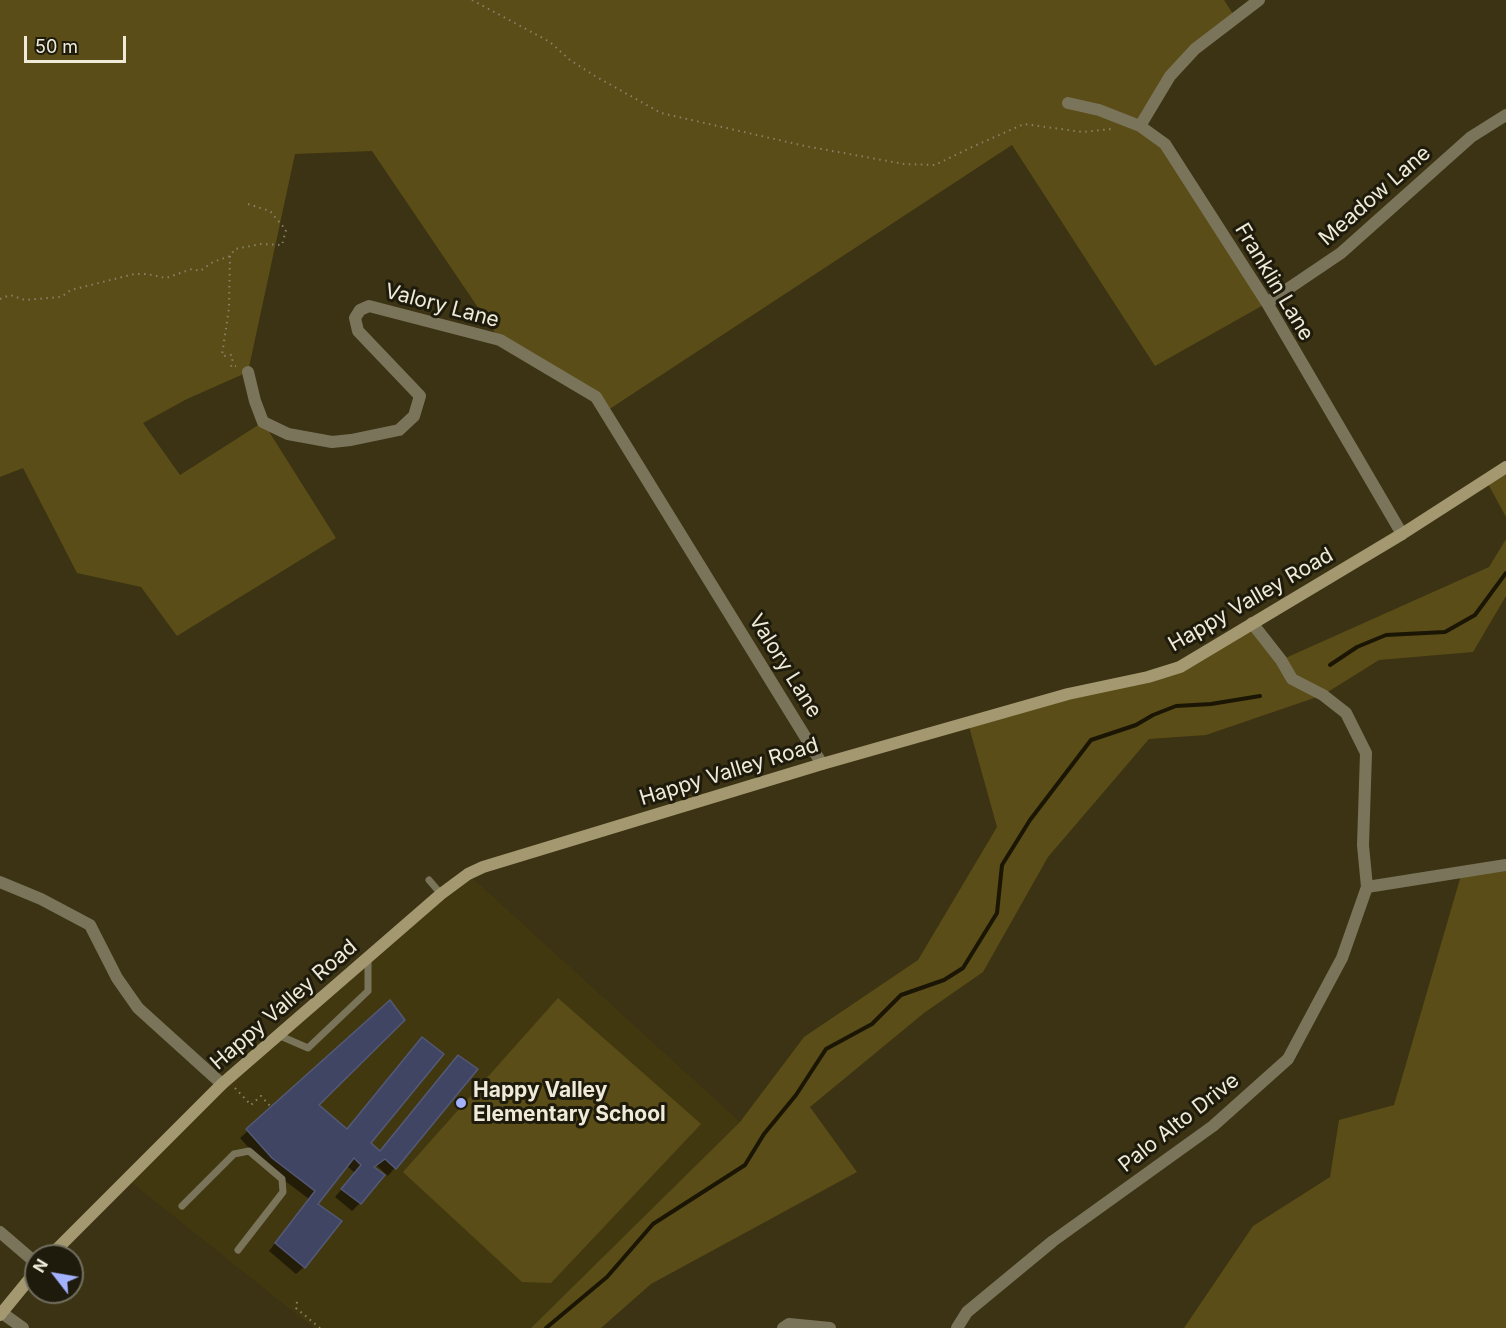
<!DOCTYPE html>
<html>
<head>
<meta charset="utf-8">
<style>
  body { margin:0 }
  #map { position:relative; width:1506px; height:1328px; overflow:hidden; background:#3b3313; font-family:Inter,sans-serif }
  canvas { display:block }
  .north { position:absolute; left:24px; top:1244px; width:60px; height:60px; box-sizing:border-box; background:#1e1b0d; border:2px solid #726e5e; border-radius:50%; rotate:301deg; font-size:16px; font-weight:700; line-height:24px; text-align:center; color:#efebd8 }
  .north::after { content:''; display:block; margin:auto; width:21px; height:27px; background:#a3b2fd; clip-path:polygon(50% 0,100% 100%,50% 72%,0 100%) }
  .scale { position:absolute; left:24px; top:36px; width:102px; height:27px; box-sizing:border-box; border:3px solid #efebd8; border-top:0; padding-left:8px; font-size:18px; line-height:21px; white-space:nowrap; color:#efebd8; -webkit-text-stroke:4px #1e1b0d; paint-order:stroke }
</style>
</head>
<body>
<div id="map">
<canvas width="1506" height="1328"></canvas>
<div class="north">N</div>
<div class="scale">50 m</div>
</div>
<script>
const ctx = document.querySelector('canvas').getContext('2d');
ctx.lineJoin = 'round';
function fill(path, color) { ctx.fillStyle = color; ctx.fill(path, 'evenodd'); }
const toPath = rows => new Path2D(rows.map(r => 'M' + r).join(''));
function strokePath(path, color, width, dash) { ctx.strokeStyle = color; ctx.lineWidth = width; ctx.lineCap = dash ? 'butt' : 'round'; ctx.setLineDash(dash || []); ctx.stroke(path); }
function drawText(font, color, halo, rows, align = 'center') {
  ctx.font = font + ' Inter,sans-serif'; ctx.lineWidth = 6; ctx.setLineDash([]); ctx.textBaseline = 'middle'; ctx.strokeStyle = halo; ctx.fillStyle = color; for (const [text, x, y, turn = 0] of rows) {
    ctx.save(); ctx.translate(x, y); ctx.rotate((+turn || 0) * Math.PI / 180); ctx.textAlign = isNaN(turn) ? turn : align; if (halo) ctx.strokeText(text, 0, 0); ctx.fillText(text, 0, 0); ctx.restore();
  }
}
const built = toPath([
  [468,874,740,1122,531,1328,314,1328,127,1179,222,1084]
]);
const green = toPath([
  [0,0,1224,0,1235,17,1195,49,1141,126,1165,144,1267,303,1155,366,1012,145,605,412,596,397,500,340,372,151,295,154,248,372,187,399,143,423,180,475,263,422,336,538,177,636,141,587,77,573,23,468,0,477],
  [1506,467,1506,517,1486,480],
  [1506,539,1506,596,1473,652,1379,660,1323,695,1206,735,1149,739,1048,857,983,972,924,1013,810,1107,857,1172,651,1284,601,1328,531,1328,740,1122,804,1037,918,960,997,827,968,723,1147,677,1252,623,1281,660,1489,567],
  [1506,865,1506,1328,1184,1328,1253,1226,1330,1177,1339,1120,1394,1105,1462,872],
  [558,998,701,1124,551,1283,522,1282,403,1172]
]);
const shadow = toPath([
  [390,1002,316,1105,346,1130,380,1152,476,1069,388,1176,376,1165,373,1168,360,1203,352,1211,335,1197,355,1173,347,1166,316,1204,304,1267,296,1274,269,1251,309,1199,264,1165,240,1138]
]);
const stream = toPath([
  [1330,665,1357,647,1386,635,1445,632,1475,615,1506,573],
  [546,1328,607,1277,653,1224,745,1165,764,1134,796,1095,826,1049,872,1024,901,995,944,980,963,968,997,913,1002,865,1030,820,1091,740,1136,725,1153,715,1176,706,1211,704,1260,696]
]);
const building = toPath([
  [390,1000,405,1020,319,1105,347,1129,422,1037,444,1054,371,1143,380,1151,458,1055,478,1069,396,1169,385,1159,374,1167,385,1175,361,1204,341,1189,361,1165,354,1158,318,1204,342,1221,305,1268,275,1243,315,1191,272,1158,246,1129,390,1000]
]);
const path = toPath([
  [472,0,550,42,570,60,595,76,661,113,805,146,904,164,935,165,972,147,1024,124,1083,132,1111,129],
  [230,256,229,308,222,355,224,356,231,355,233,357,231,367,236,366],
  [0,299,10,295,25,300,61,297,71,290,83,287,134,274,147,274,166,278,192,269,200,271,213,262,230,256,235,249,261,244,282,245,286,230,270,211,248,204],
  [235,1088,251,1105,261,1096,271,1107],
  [297,1302,296,1308,320,1328]
]);
const lane = toPath([
  [429,880,441,894],
  [278,1035,308,1048,368,991,368,957],
  [182,1206,234,1154,249,1151,282,1179,283,1192,238,1250]
]);
const street = toPath([
  [1068,103,1099,110,1140,126,1165,144,1267,303,1402,534],
  [1140,126,1170,76,1195,49,1259,0],
  [1267,303,1341,253,1471,137,1506,115],
  [248,372,255,401,263,422,288,434,332,442,351,440,399,430,414,416,420,396,358,331,355,318,360,310,369,306,500,340,596,397,822,764],
  [0,882,41,899,90,925,117,978,138,1008,222,1084],
  [1367,887,1506,865],
  [0,1232,36,1263],
  [2,1313,23,1328],
  [783,1328,789,1324,830,1328],
  [957,1328,967,1312,1053,1241,1213,1126,1288,1059,1342,958,1367,887,1363,845,1366,753,1346,713,1323,695,1292,679,1281,660,1252,623]
]);
const secondary = toPath([
  [50,1256,222,1084,441,894,468,874,483,867,822,764,1068,694,1148,677,1180,667,1402,534,1506,467],
  [0,1315,36,1271]
]);
const markers = [
  [461,1103,6,"#a3b2fd"]
];
const streetNames = [
  ["Meadow Lane",1375,196,-41],
  ["Franklin Lane",1274,282,59],
  ["Valory Lane",442,306,15],
  ["Happy Valley Road",1251,600,-30],
  ["Valory Lane",785,666,58],
  ["Happy Valley Road",729,772,-17],
  ["Happy Valley Road",284,1005,-41],
  ["Palo Alto Drive",1179,1123,-38]
];
const poiNames = [
  ["Happy Valley",473,1091],
  ["Elementary School",473,1115]
];
fill(built, '#42380f');
fill(green, '#5a4d17');
fill(shadow, '#0007');
strokePath(stream, '#1b1604', 4);
fill(building, '#3f4562');
strokePath(building, '#535977', 1.5);
strokePath(path, '#888268', 2, [1.5, 4.5]);
strokePath(lane, '#7a745b', 7);
strokePath(street, '#7a745b', 12);
strokePath(secondary, '#a39870', 12);
for (const [x, y, r, color] of markers) { const dot = new Path2D(); dot.arc(x, y, r, 0, 2 * Math.PI); ctx.fillStyle = color; ctx.fill(dot); strokePath(dot, '#1e1b0d', 2); }
drawText('21px', '#efebd8', '#1e1b0d', streetNames);
drawText('bold 21px', '#efebd8', '#1e1b0d', poiNames, 'left');
</script>
</body>
</html>
